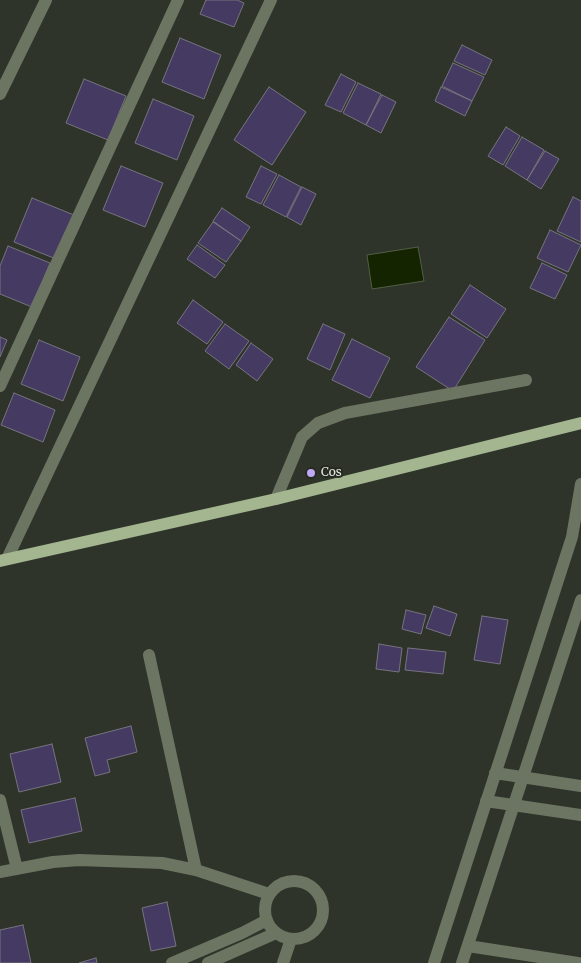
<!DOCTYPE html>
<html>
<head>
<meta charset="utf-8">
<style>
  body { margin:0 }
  canvas { display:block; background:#2f342a }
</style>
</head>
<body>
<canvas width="581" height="963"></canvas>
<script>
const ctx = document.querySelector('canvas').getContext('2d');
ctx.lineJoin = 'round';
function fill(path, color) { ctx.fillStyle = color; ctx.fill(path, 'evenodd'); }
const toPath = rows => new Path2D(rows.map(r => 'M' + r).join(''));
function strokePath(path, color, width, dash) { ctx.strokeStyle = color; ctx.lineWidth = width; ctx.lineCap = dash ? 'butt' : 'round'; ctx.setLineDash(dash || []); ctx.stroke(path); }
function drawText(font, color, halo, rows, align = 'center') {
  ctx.font = font + ' Merriweather,serif'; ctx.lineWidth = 4; ctx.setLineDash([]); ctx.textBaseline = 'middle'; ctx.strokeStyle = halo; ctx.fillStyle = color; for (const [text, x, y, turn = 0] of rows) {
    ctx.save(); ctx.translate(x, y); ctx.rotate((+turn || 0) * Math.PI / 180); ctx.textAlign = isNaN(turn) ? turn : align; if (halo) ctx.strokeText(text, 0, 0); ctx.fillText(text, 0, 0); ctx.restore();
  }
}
const water = toPath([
  [418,247,424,281,372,289,367,255,418,247]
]);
const building = toPath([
  [206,0,237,0,244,3,234,27,200,14,206,0],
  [180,38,221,55,204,99,162,82,180,38],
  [462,45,492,60,485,75,454,61,462,45],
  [453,63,484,77,472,101,442,86,453,63],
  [341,74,356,82,341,112,325,105,341,74],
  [84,79,126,96,108,140,66,123,84,79],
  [358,83,381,94,366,125,343,113,358,83],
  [269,87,306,112,272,165,234,140,269,87],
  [441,87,472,101,465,116,435,101,441,87],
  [382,95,396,102,381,133,366,125,382,95],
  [153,99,194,116,177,160,135,143,153,99],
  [506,127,520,136,503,165,488,156,506,127],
  [522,137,544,150,527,180,505,166,522,137],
  [545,151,559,159,541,189,527,180,545,151],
  [121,166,163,183,145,227,103,210,121,166],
  [261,166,277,174,261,204,246,197,261,166],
  [279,175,301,187,286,217,263,205,279,175],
  [302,187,316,194,301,225,287,217,302,187],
  [573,197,581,201,581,242,557,231,573,197],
  [32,198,74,215,56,259,14,242,32,198],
  [222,208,250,227,241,241,213,221,222,208],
  [213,222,241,241,226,262,198,243,213,222],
  [550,230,581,245,568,272,537,258,550,230],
  [197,245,225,265,215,278,187,259,197,245],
  [8,246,50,263,32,307,0,294,0,266,8,246],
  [542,263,567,275,555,299,530,288,542,263],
  [470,285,506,309,487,338,451,314,470,285],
  [193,300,223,322,207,344,177,323,193,300],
  [449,317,485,340,453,391,416,367,449,317],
  [225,324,249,341,229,369,205,351,225,324],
  [323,324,345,334,330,370,307,359,323,324],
  [0,337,7,340,0,357,0,337],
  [352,339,390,358,370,398,332,380,352,339],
  [39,340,80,357,63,401,21,384,39,340],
  [251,343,273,359,257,381,236,365,251,343],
  [14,393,55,410,43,442,1,425,14,393],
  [434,606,457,614,450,636,426,628,434,606],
  [406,610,426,615,421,634,402,629,406,610],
  [482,616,508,620,500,664,474,660,482,616],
  [379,644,402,648,399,672,376,669,379,644],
  [408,648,446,652,443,674,405,670,408,648],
  [131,726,137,752,107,760,110,772,95,776,85,738,131,726],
  [52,744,61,782,19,792,10,754,52,744],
  [75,798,82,831,29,843,21,810,75,798],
  [167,902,176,946,151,951,142,908,167,902],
  [23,925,31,963,0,963,0,930,23,925],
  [96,958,97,963,79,963,96,958]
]);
const minor = toPath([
  [0,94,46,0],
  [0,386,178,0],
  [276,499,302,437,318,423,345,413,526,380],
  [7,559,271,0],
  [149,655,196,870],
  [495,773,581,786],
  [0,800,17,869],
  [486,801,581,815],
  [0,872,53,862,79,860,162,863,196,870,269,894],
  '265 910a29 29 0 1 1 58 0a29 29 0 1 1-58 0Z',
  [468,946,578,963],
  [172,963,242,933,267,920],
  [208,963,276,933],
  [283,963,291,939],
  [434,963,572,537,581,484],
  [462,963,581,600]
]);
const major = toPath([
  [0,561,276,499,581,423]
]);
const markers = [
  [311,473,5,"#bea9f5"]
];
const poiNames = [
  ["Cos",321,473]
];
fill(water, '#142300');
strokePath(water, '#525e44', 1);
fill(building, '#453a61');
strokePath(building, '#767380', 1);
strokePath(minor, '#6c7562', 12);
strokePath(major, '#a4b690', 12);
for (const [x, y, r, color] of markers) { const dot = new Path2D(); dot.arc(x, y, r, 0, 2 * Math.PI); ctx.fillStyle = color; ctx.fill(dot); strokePath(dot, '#262a20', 2); }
drawText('12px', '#e4e7e1', '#262a20', poiNames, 'left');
</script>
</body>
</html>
